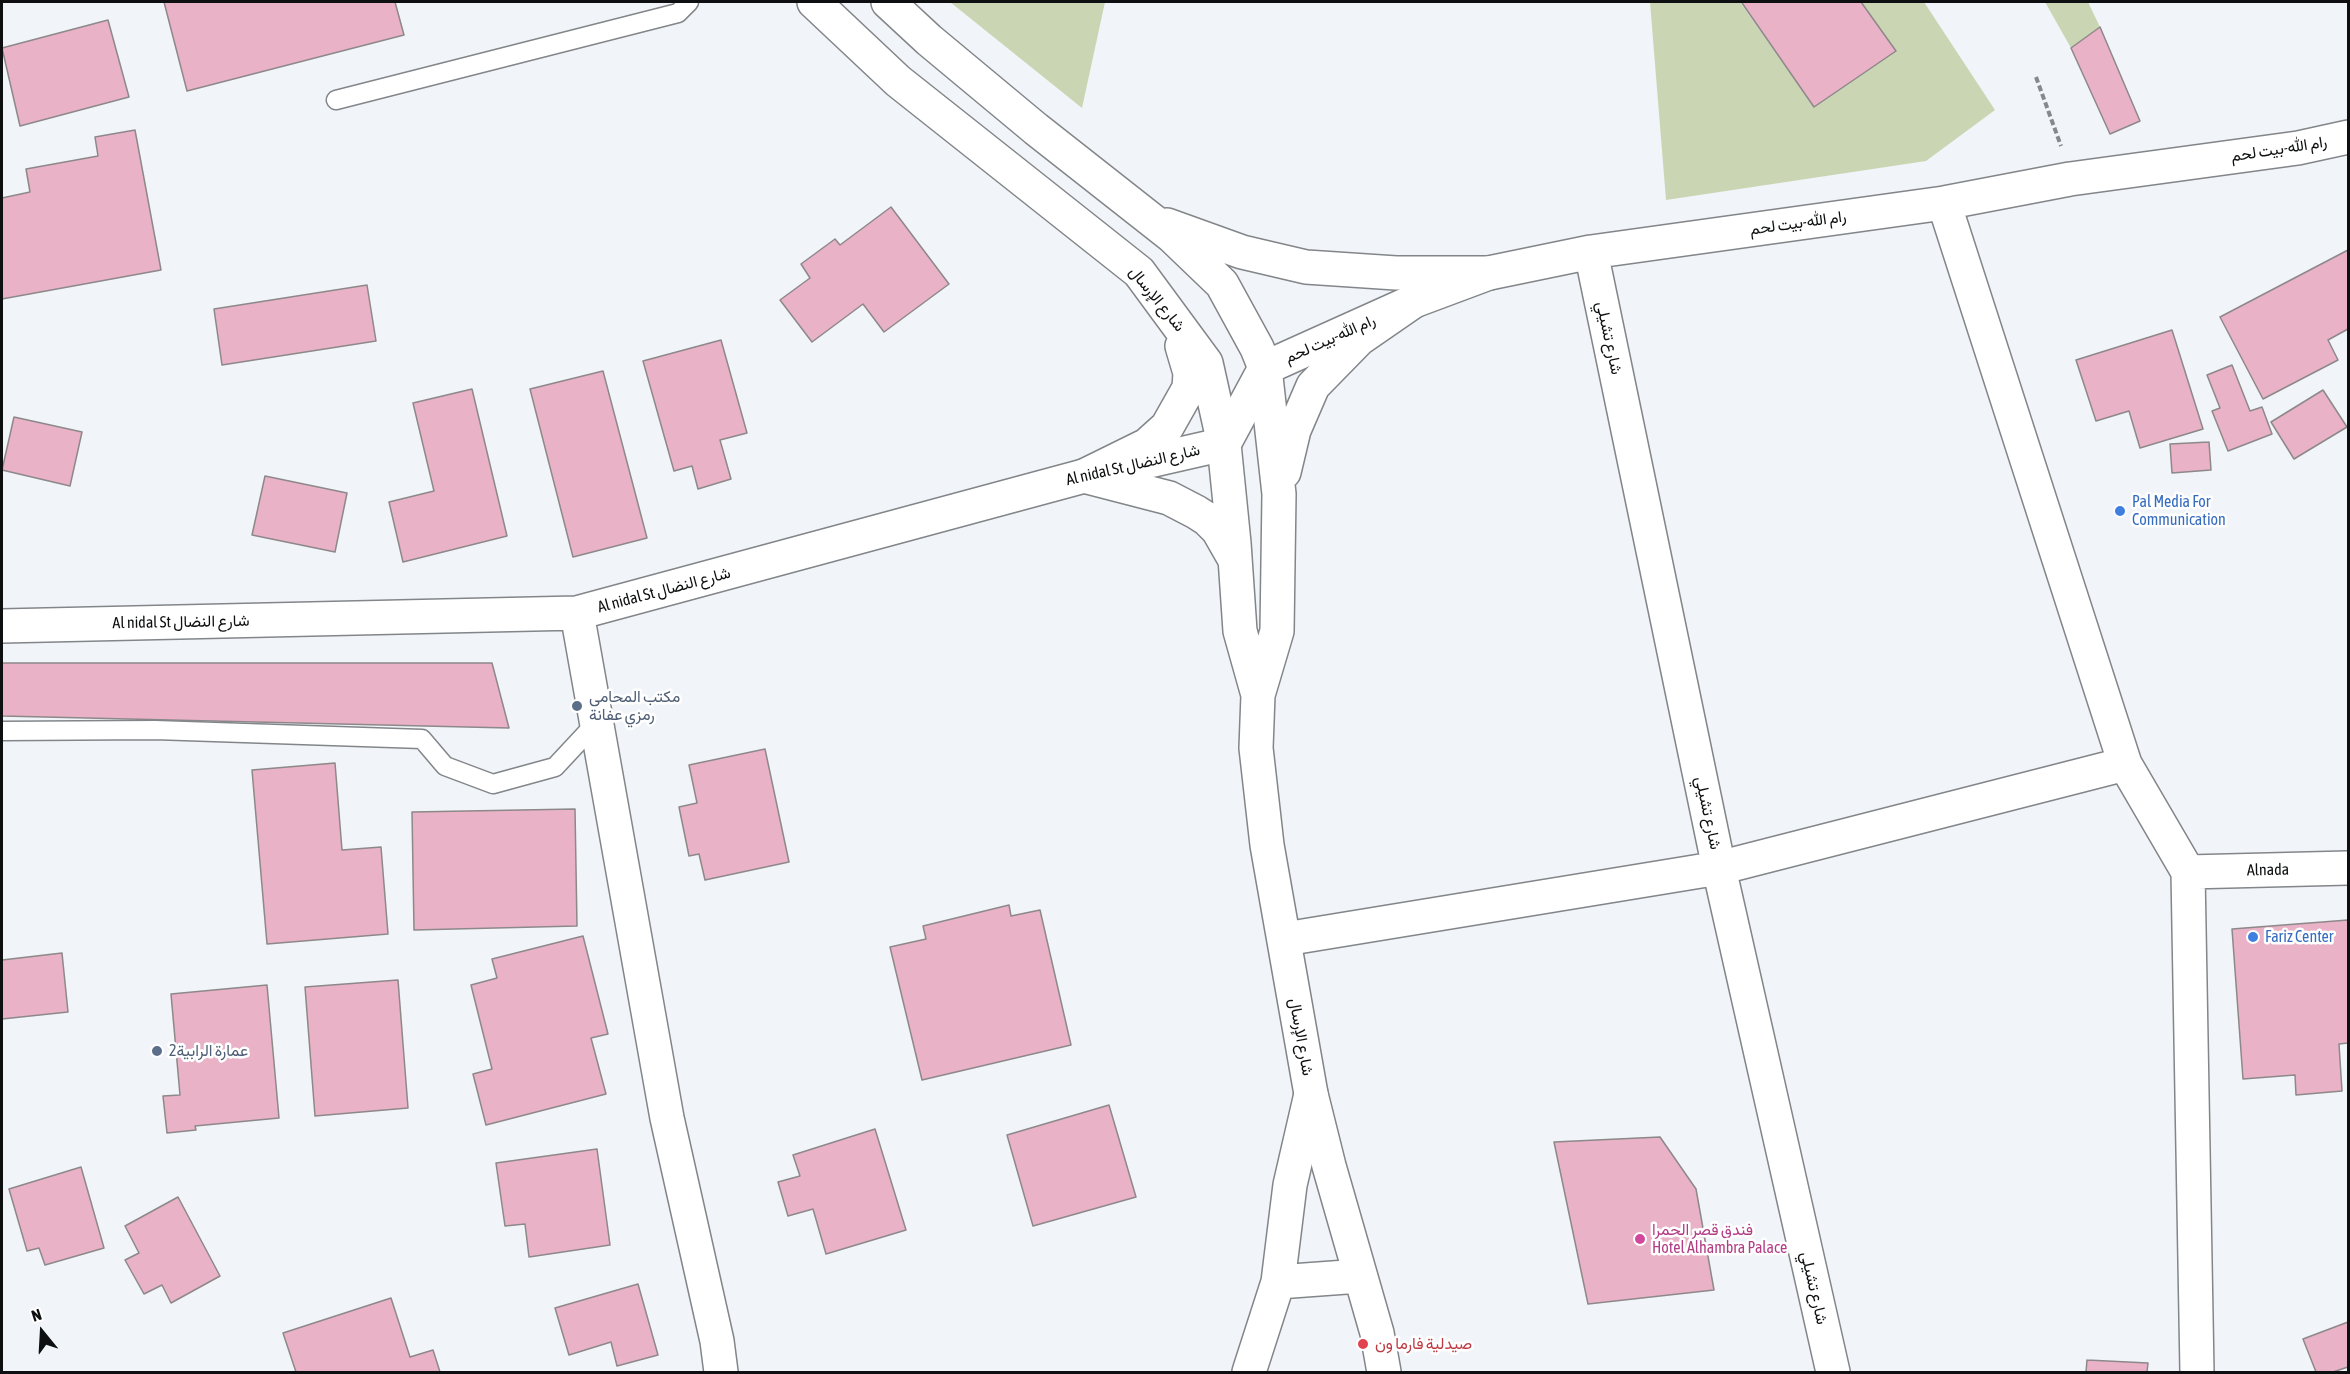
<!DOCTYPE html>
<html>
<head>
<meta charset="utf-8">
<style>
  body { margin:0 }
  #map { position:relative; width:2350px; height:1374px; overflow:hidden; background:#f1f4f8; font-family:"Asap Condensed",sans-serif }
  canvas { display:block }
  .frame { position:absolute; inset:0; border:3px solid #0e0f10; pointer-events:none }
  .north { position:absolute; left:12px; top:1302px; width:60px; height:60px; -webkit-text-stroke:4px #fff; paint-order:stroke; rotate:342deg; font-size:16px; font-weight:700; line-height:24px; text-align:center; color:#0e0f10 }
  .north::after { content:''; display:block; margin:auto; width:21px; height:27px; background:#0e0f10; clip-path:polygon(50% 0,100% 100%,50% 72%,0 100%) }
</style>
</head>
<body>
<div id="map">
<canvas width="2350" height="1374"></canvas>
<div class="frame"></div>
<div class="north">N</div>
</div>
<script>
const ctx = document.querySelector('canvas').getContext('2d');
ctx.lineJoin = 'round';
function fill(path, color) { ctx.fillStyle = color; ctx.fill(path, 'evenodd'); }
const toPath = rows => new Path2D(rows.map(r => 'M' + r).join(''));
function strokePath(path, color, width, dash) { ctx.strokeStyle = color; ctx.lineWidth = width; ctx.lineCap = dash ? 'butt' : 'round'; ctx.setLineDash(dash || []); ctx.stroke(path); }
function drawText(font, color, halo, rows, align = 'center') {
  ctx.font = font + ' "Asap Condensed",Vazirmatn,sans-serif'; ctx.lineWidth = 5; ctx.setLineDash([]); ctx.textBaseline = 'middle'; ctx.strokeStyle = halo; ctx.fillStyle = color; for (const [text, x, y, turn = 0] of rows) {
    ctx.save(); ctx.translate(x, y); ctx.rotate((+turn || 0) * Math.PI / 180); ctx.textAlign = isNaN(turn) ? turn : align; if (halo) ctx.strokeText(text, 0, 0); ctx.fillText(text, 0, 0); ctx.restore();
  }
}
const green = toPath([
  [950,2,1105,2,1082,108],
  [1650,2,1740,2,1814,107,1895,51,1861,2,1924,2,1995,110,1926,161,1666,200],
  [2045,2,2088,2,2100,27,2071,48]
]);
const building = toPath([
  [164,2,395,2,404,35,187,91,164,2],
  [1743,2,1861,2,1896,51,1814,107,1742,3,1743,2],
  [108,20,129,97,20,126,2,48,108,20],
  [2100,27,2140,121,2110,134,2071,48,2100,27],
  [135,130,161,270,2,299,2,198,30,192,26,169,98,156,95,137,135,130],
  [891,207,949,284,884,332,863,304,812,342,780,300,810,278,801,264,835,239,840,245,891,207],
  [2348,250,2348,329,2328,340,2338,360,2263,399,2220,317,2348,250],
  [367,285,376,341,222,365,214,309,367,285],
  [2172,330,2203,429,2140,448,2129,411,2096,421,2076,360,2172,330],
  [721,340,747,433,720,440,731,479,698,489,692,466,674,471,643,361,721,340],
  [2232,365,2250,411,2262,407,2272,434,2228,451,2212,411,2220,408,2207,375,2232,365],
  [603,371,647,538,573,557,530,389,603,371],
  [472,389,507,536,403,562,389,502,434,491,413,403,472,389],
  [2323,390,2347,427,2294,459,2271,422,2323,390],
  [14,417,82,432,70,486,2,470,14,417],
  [2209,442,2211,470,2172,473,2170,444,2209,442],
  [265,476,347,493,335,552,252,535,265,476],
  [2,663,492,663,509,728,2,716,2,663],
  [765,749,789,862,705,880,699,854,689,856,679,807,697,803,689,765,765,749],
  [335,763,342,850,381,847,388,934,267,944,252,770,335,763],
  [575,809,577,926,414,930,412,812,575,809],
  [1009,905,1011,916,1040,910,1071,1045,922,1080,890,947,926,939,923,926,1009,905],
  [2348,920,2348,1043,2339,1044,2342,1091,2296,1095,2295,1075,2243,1079,2232,929,2348,920],
  [583,936,608,1034,591,1038,606,1094,486,1125,473,1074,492,1069,471,985,497,978,492,959,583,936],
  [62,953,68,1012,2,1019,2,960,62,953],
  [398,980,408,1108,315,1116,305,987,398,980],
  [267,985,279,1118,195,1126,196,1130,167,1133,163,1096,180,1095,171,994,267,985],
  [1109,1105,1136,1197,1033,1226,1007,1135,1109,1105],
  [875,1129,906,1230,826,1254,813,1209,788,1216,778,1182,800,1176,793,1155,875,1129],
  [1660,1137,1696,1189,1714,1290,1588,1304,1554,1142,1660,1137],
  [597,1149,610,1245,529,1257,525,1224,505,1226,496,1163,597,1149],
  [81,1167,104,1248,45,1265,39,1248,27,1251,9,1189,81,1167],
  [178,1197,220,1276,171,1303,162,1285,144,1294,125,1260,139,1253,125,1226,178,1197],
  [638,1284,658,1355,617,1366,611,1342,569,1355,555,1308,638,1284],
  [391,1298,410,1357,433,1350,440,1372,296,1372,283,1333,391,1298],
  [2348,1322,2348,1367,2333,1372,2316,1372,2303,1339,2348,1322],
  [2087,1360,2148,1363,2147,1372,2086,1372,2087,1360]
]);
const path = toPath([
  [2036,77,2061,146]
]);
const service = toPath([
  [336,100,678,13,689,2],
  [2,731,155,730,422,739,445,766,493,784,555,767,596,723]
]);
const minor = toPath([
  [1944,203,2125,764,2188,872,2197,1372],
  [1591,252,1719,868,1833,1372],
  [577,613,667,1118,717,1341,721,1372],
  [2,626,577,613,1084,476,1224,444,1265,368,1414,301,1489,273,1591,252,1944,203,2070,179,2298,148,2348,137],
  [2188,872,2348,868],
  [1285,939,1719,868,2125,764],
  [1278,1282,1360,1276],
  [1249,1372,1278,1282,1290,1185,1311,1094]
]);
const secondary = toPath([
  [814,2,898,81,1139,272,1206,363,1224,444,1234,543,1240,631,1258,695],
  [888,2,929,40,1036,129,1172,236,1222,284,1257,348,1265,368,1279,494,1277,631,1258,695,1256,748,1267,845,1311,1094,1329,1166,1377,1333,1384,1372],
  [1167,225,1242,252,1306,267,1396,273,1489,273],
  [1284,472,1294,430,1313,386,1359,339,1414,301],
  [1084,476,1147,445,1167,427,1189,388,1190,373,1182,346],
  [1084,476,1169,498,1196,512,1207,519,1218,530,1234,558]
]);
const markers = [
  [2120,511,6,"#3f7fe0"],
  [577,706,6,"#5c6f8a"],
  [2253,937,6,"#3f7fe0"],
  [157,1051,6,"#5c6f8a"],
  [1640,1239,6,"#d1479c"],
  [1363,1344,6,"#e0444e"]
];
const streetNames = [
  ["رام الله-بيت لحم",2279,149,-9],
  ["رام الله-بيت لحم",1798,223,-8],
  ["شارع الإرسال",1157,299,51],
  ["شارع تشيلي",1609,338,78],
  ["رام الله-بيت لحم",1330,339,-24],
  ["Al nidal St شارع النضال",1133,465,-13],
  ["Al nidal St شارع النضال",664,590,-15],
  ["Al nidal St شارع النضال",181,622,-1],
  ["شارع تشيلي",1708,813,78],
  ["Alnada",2268,870,-1],
  ["شارع الإرسال",1301,1037,80],
  ["شارع تشيلي",1814,1288,77]
];
const shopNames = [
  ["Pal Media For",2132,502],
  ["Communication",2132,520],
  ["Fariz Center",2265,937]
];
const serviceNames = [
  ["مكتب المحامي",589,697],
  ["رمزي عفانة",589,715],
  ["عمارة الرابية2",169,1051]
];
const hotelNames = [
  ["فندق قصر الحمرا",1652,1230],
  ["Hotel Alhambra Palace",1652,1248]
];
const healthNames = [
  ["صيدلية فارما ون",1375,1344]
];
fill(green, '#cad6b3');
fill(building, '#e9b2c6');
strokePath(building, '#8d888a', 1.5);
strokePath(service, '#828689', 21);
strokePath(minor, '#828689', 36);
strokePath(secondary, '#828689', 36);
strokePath(path, '#86888b', 4, [6, 3]);
strokePath(service, '#fff', 18);
strokePath(minor, '#fff', 33);
strokePath(secondary, '#fff', 33);
for (const [x, y, r, color] of markers) { const dot = new Path2D(); dot.arc(x, y, r, 0, 2 * Math.PI); ctx.fillStyle = color; ctx.fill(dot); strokePath(dot, '#fff', 2); }
drawText('16px', '#0e0f10', '#fff', streetNames);
drawText('16px', '#366cbe', '#fff', shopNames, 'left');
drawText('16px', '#4e5e75', '#fff', serviceNames, 'left');
drawText('16px', '#b23c85', '#fff', hotelNames, 'left');
drawText('16px', '#be3a42', '#fff', healthNames, 'left');
</script>
</body>
</html>
